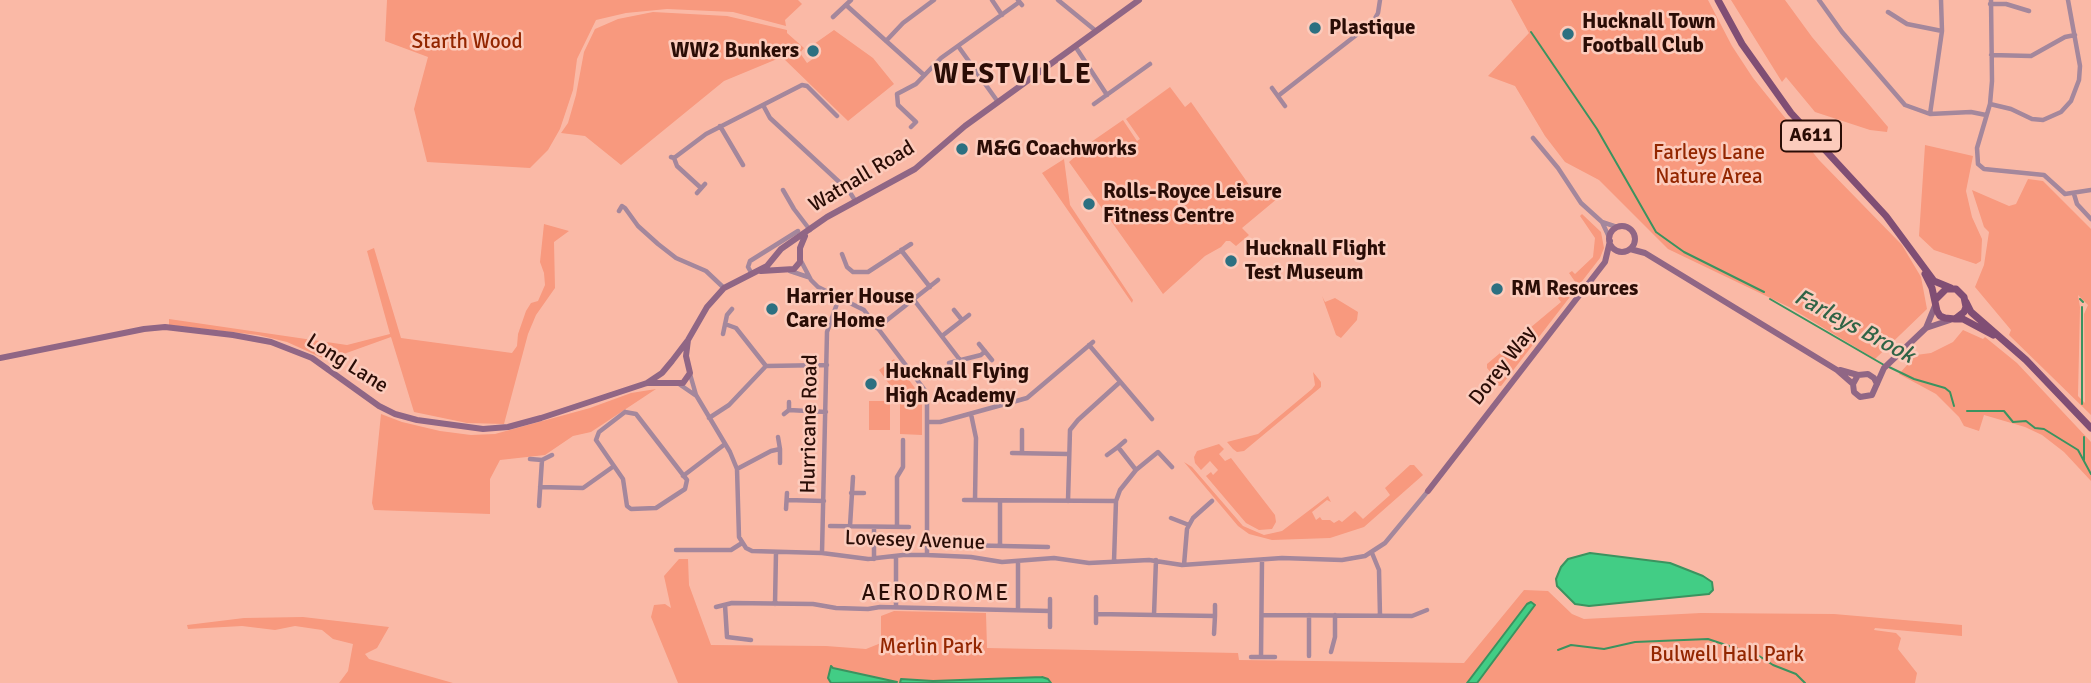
<!DOCTYPE html>
<html>
<head>
<meta charset="utf-8">
<style>
  body { margin:0 }
  canvas { display:block; background:#fab9a6 }
</style>
</head>
<body>
<canvas width="2091" height="683"></canvas>
<script>
const ctx = document.querySelector('canvas').getContext('2d');
ctx.lineJoin = 'round';
function fill(path, color) { ctx.fillStyle = color; ctx.fill(path, 'evenodd'); }
const toPath = rows => new Path2D(rows.map(r => 'M' + r).join(''));
function strokePath(path, color, width, dash) { ctx.strokeStyle = color; ctx.lineWidth = width; ctx.lineCap = dash ? 'butt' : 'round'; ctx.setLineDash(dash || []); ctx.stroke(path); }
function drawText(font, color, halo, rows, align = 'center') {
  ctx.font = font + ' Signika,sans-serif'; ctx.lineWidth = 5; ctx.setLineDash([]); ctx.textBaseline = 'middle'; ctx.strokeStyle = halo; ctx.fillStyle = color; for (const [text, x, y, turn = 0] of rows) {
    ctx.save(); ctx.translate(x, y); ctx.rotate((+turn || 0) * Math.PI / 180); ctx.textAlign = isNaN(turn) ? turn : align; if (halo) ctx.strokeText(text, 0, 0); ctx.fillText(text, 0, 0); ctx.restore();
  }
}
const green = toPath([
  [387,0,798,0,802,4,785,20,786,26,733,12,667,9,626,13,596,20,577,59,573,90,560,129,548,150,530,168,427,162,414,109,428,57,385,41],
  [1511,0,1708,0,1732,46,1753,78,1819,160,1902,245,1921,277,1927,309,1875,359,1789,307,1668,249,1599,180,1565,162,1545,136,1515,86,1488,76,1529,33],
  [1731,0,1785,0,1812,37,1888,127,1887,132,1870,130,1815,112,1786,77,1782,82],
  [653,12,727,16,787,30,787,33,804,48,800,53,807,63,820,54,814,44,834,30,873,58,894,84,848,121,782,57,724,81,621,165,585,136,561,133,568,123,576,95,584,52,595,29,618,19],
  [1170,87,1185,107,1191,102,1259,199,1281,186,1284,193,1242,228,1249,235,1236,246,1230,241,1226,241,1221,247,1205,256,1163,294,1069,162,1094,140,1123,120,1137,141,1140,139,1126,119],
  [1925,145,1973,156,1966,191,1972,217,1982,239,1981,261,1976,264,1934,250,1919,236],
  [1064,159,1070,205,1133,300,1132,303,1042,173],
  [2028,179,2043,181,2091,229,2091,415,2009,335,2011,330,1975,287,1984,265,1989,232,1984,227,1972,190,2009,206,2016,204],
  [2078,295,2088,305,2084,314,2085,403,2078,396,2080,307],
  [1582,214,1601,232,1604,248,1600,258,1501,386,1494,385,1489,377,1492,374,1487,368,1487,364,1561,302,1558,298,1576,283,1569,273,1572,271,1575,274,1593,257,1595,238,1580,216],
  [544,224,569,231,554,242,555,288,536,315,528,334,504,424,467,423,414,412,391,337,327,360,287,342,258,335,169,325,169,319,347,345,390,334,367,251,374,248,401,338,512,353,517,346,518,334,526,311,531,303,538,301,545,285,544,273,540,262],
  [1322,296,1325,302,1335,298,1358,312,1357,320,1341,338,1336,335],
  [1963,330,1983,339,1985,337,2017,363,2091,442,2091,481,2064,452,2042,435,2025,427,1984,415,1979,431,1964,426,1959,417,1936,394,1899,374,1916,355,1931,353,1953,342],
  [894,359,922,398,922,435,900,434,900,399,879,370],
  [1313,372,1321,382,1321,387,1244,451,1237,452,1233,449,1227,442,1258,434,1312,389,1315,385],
  [656,389,591,432,573,436,545,455,500,460,490,479,490,514,374,510,372,503,381,414,402,422,440,431,471,435,495,434,590,408,631,393],
  [869,401,890,401,890,430,869,430],
  [1219,444,1224,449,1219,454,1225,461,1231,458,1275,515,1276,522,1272,529,1259,530,1246,523,1206,476,1211,472,1213,475,1218,470,1210,461,1201,470,1195,463,1194,457,1197,451],
  [1184,462,1192,467,1243,526,1264,535,1282,531,1328,496,1331,502,1327,500,1312,512,1316,520,1320,517,1322,520,1330,520,1334,523,1339,520,1342,522,1355,511,1363,519,1390,495,1385,488,1410,465,1414,465,1423,475,1364,527,1330,538,1272,540,1249,534,1238,526],
  [679,559,688,559,689,585,711,645,826,646,866,649,881,643,881,616,894,611,986,613,987,648,1238,653,1239,660,1464,663,1524,590,1548,591,1572,614,1584,619,1701,613,1834,614,1962,625,1962,636,1875,628,1874,630,1896,633,1901,638,1898,649,1917,673,1915,683,678,683,651,617,654,605,665,604,671,608,664,576],
  [303,617,389,627,377,648,365,654,369,659,453,683,339,683,348,671,353,644,333,639,322,630,295,626,275,630,242,626,188,629,187,625,244,618]
]);
const water = toPath([
  [1590,553,1670,563,1703,576,1712,582,1713,590,1709,594,1589,606,1575,604,1557,586,1556,579,1561,567,1568,559,1590,553],
  [1531,602,1535,605,1477,683,1467,683,1527,604,1531,602],
  [831,666,833,668,897,682,831,683,828,678,831,666],
  [1042,677,1048,679,1051,683,900,683,901,679,933,681,1042,677]
]);
const stream = toPath([
  [1531,32,1597,129,1656,232,1684,252,1764,292],
  [1770,299,1884,365],
  [2080,299,2083,302],
  [2082,307,2082,404],
  [1889,367,1914,379,1945,388,1950,392,1954,406],
  [1967,411,2004,411,2013,422,2026,421,2035,428,2044,429,2078,450,2091,474],
  [2084,437,2084,460],
  [1558,650,1571,645,1604,649,1635,642,1708,639,1741,650,1750,650,1773,665,1796,674,1805,683]
]);
const street = toPath([
  [992,0,1002,15],
  [1018,0,1022,5],
  [1058,0,1096,31],
  [1819,0,1842,32,1905,105,1930,114,1971,112,1986,115],
  [1991,0,1992,81,1990,104,1977,148,1978,164,1984,169,2044,175,2065,194,2091,190],
  [1990,4,2006,4,2029,11],
  [846,5,924,75],
  [1888,12,1907,24,1942,31],
  [833,17,851,0],
  [886,41,903,23,934,0],
  [958,46,998,102],
  [1075,46,1107,95],
  [1991,55,2031,56,2065,37,2075,35],
  [1272,88,1285,106],
  [1278,96,1373,22,1378,13,1380,0],
  [1094,104,1150,64],
  [1990,104,2011,109,2032,119,2043,120,2061,112,2071,101,2079,80,2080,66,2068,0],
  [763,105,770,118,849,191,856,202],
  [1930,114,1942,31,1941,0],
  [720,126,743,165],
  [911,127,916,122,898,105,897,94,916,84,941,58,1018,3],
  [1533,138,1558,168,1581,203,1602,222,1609,237],
  [671,157,674,158,677,166,701,188],
  [674,158,706,134,802,85,807,86,837,116],
  [783,190,794,209,810,230],
  [697,193,705,184],
  [2074,194,2077,204,2091,219],
  [619,211,622,206,625,208,638,226,658,244,676,258,706,271,724,288],
  [1602,222,1617,227],
  [901,250,930,287],
  [842,254,847,267,853,272,868,272,911,244],
  [801,261,811,280,818,287,864,310,927,393,927,555],
  [790,271,808,277],
  [752,274,748,267,750,261,798,231],
  [914,300,960,360],
  [954,310,962,320],
  [725,324,736,328,766,366],
  [877,328,938,280],
  [723,334,727,315,732,309],
  [942,336,969,315],
  [979,344,992,360],
  [1089,345,1152,419],
  [949,363,981,355,985,351],
  [690,374,696,395,730,452,737,469,739,537,746,548,752,551,822,553,868,559,903,555,927,555,971,557,1002,562,1054,558,1089,563,1149,560,1182,565,1282,558,1342,560,1365,556,1385,543,1428,491],
  [679,384,695,395],
  [789,410,826,412],
  [625,412,636,414,687,480,685,489,656,508,631,509,627,506,623,479,596,440,599,432,625,412],
  [784,414,789,410,789,402],
  [971,414,976,438,975,500],
  [709,418,729,405,766,366,827,365],
  [928,422,940,422,1027,398,1093,342],
  [1125,441,1118,447,1136,470],
  [780,449,780,463],
  [1012,453,1068,454],
  [1022,453,1022,430],
  [1107,455,1118,447],
  [530,459,542,460,552,455],
  [737,469,771,451,780,449,778,437],
  [683,476,725,444],
  [540,487,583,488,614,466],
  [851,493,864,493],
  [787,500,824,501],
  [964,500,1116,501],
  [1068,501,1070,430,1078,420,1120,382],
  [539,506,542,460],
  [786,509,787,493],
  [1171,518,1189,525],
  [830,526,909,527],
  [850,526,853,477],
  [897,527,897,477,903,467,903,440],
  [958,545,1048,547],
  [1000,546,1000,501],
  [676,550,731,550,742,543],
  [822,553,827,332,839,298],
  [1372,553,1379,570,1380,616],
  [874,559,874,527],
  [1114,561,1116,501,1120,490,1136,470,1158,452,1172,467],
  [1184,565,1187,529,1193,518,1212,501],
  [775,604,776,552],
  [725,605,727,637,751,640],
  [716,607,732,603,813,604,836,608,868,609,880,607,1050,611],
  [896,607,896,556],
  [1018,610,1018,561],
  [1096,614,1215,616,1214,634],
  [1154,615,1156,560],
  [1262,615,1412,616,1427,610],
  [1215,616,1215,605],
  [1096,623,1096,597],
  [1050,627,1050,599],
  [1331,652,1335,637,1335,615],
  [1309,656,1309,615],
  [1251,657,1275,657],
  [1261,657,1262,560]
]);
const secondary = toPath([
  '1609 239a13 13 0 1 1 26 0a13 13 0 1 1-26 0Z',
  [1630,249,1645,253,1837,370,1853,384],
  [761,271,794,269,800,262,800,248,805,236],
  [1926,328,1950,320],
  [0,358,144,329,165,327,233,335,271,342,312,358,379,406,395,414,417,420,483,429,508,427,541,418,647,383,683,383,690,373,686,356,688,340],
  [1840,370,1858,375,1868,374,1874,378,1877,384],
  [1858,375,1853,384,1854,392,1860,397,1872,395,1884,368,1926,328,1935,306],
  [647,383,662,373,672,361,688,340,707,307,724,288,767,266,781,249,827,217,915,169,965,126,1139,0],
  [1428,491,1605,262,1610,241]
]);
const primary = toPath([
  [1718,0,1742,44,1791,113,1886,216,1934,281,1951,288],
  [1925,274,1932,288,1937,311,1940,316,1945,318,1955,319,1964,312,1966,307,1964,297,1956,289,1946,289,1935,300],
  [1966,302,1971,312,2026,360,2091,428],
  [1956,319,1963,319,1993,335]
]);
const markers = [
  [1315,28,7,"#2c7081"],
  [1568,34,7,"#2c7081"],
  [813,51,7,"#2c7081"],
  [962,149,7,"#2c7081"],
  [1089,204,7,"#2c7081"],
  [1231,261,7,"#2c7081"],
  [1497,289,7,"#2c7081"],
  [772,309,7,"#2c7081"],
  [871,384,7,"#2c7081"]
];
const shields = [
  [1811,136,60]
];
const shieldNames = [
  ["A611",1811,136]
];
const poiNames = [
  ["Hucknall Town",1582,22],
  ["Football Club",1582,46],
  ["Plastique",1329,28],
  ["WW2 Bunkers",799,51,"right"],
  ["M&G Coachworks",976,149],
  ["Rolls-Royce Leisure",1103,192],
  ["Fitness Centre",1103,216],
  ["Hucknall Flight",1245,249],
  ["Test Museum",1245,273],
  ["RM Resources",1511,289],
  ["Harrier House",786,297],
  ["Care Home",786,321],
  ["Hucknall Flying",885,372],
  ["High Academy",885,396]
];
const parkNames = [
  ["Starth Wood",467,42],
  ["Farleys Lane",1709,153],
  ["Nature Area",1709,177],
  ["Merlin Park",931,647],
  ["Bulwell Hall Park",1727,655]
];
const streetNames = [
  ["Watnall Road",862,177,-31],
  ["Long Lane",347,364,32],
  ["Dorey Way",1503,366,-52],
  ["Hurricane Road",810,424,-89],
  ["Lovesey Avenue",915,541,2]
];
const waterNames = [
  ["Farleys Brook",1854,327,28]
];
const neighbourhoodNames = [
  ["AERODROME",936,594]
];
const districtNames = [
  ["WESTVILLE",1013,76]
];
fill(green, '#f8997e');
fill(water, '#42cd85');
strokePath(water, '#3b935f', 2);
strokePath(stream, '#3b935f', 2);
strokePath(street, '#a4879c', 4.5);
strokePath(secondary, '#906685', 6);
strokePath(primary, '#804e74', 7);
for (const [x, y, r, color] of markers) { const dot = new Path2D(); dot.arc(x, y, r, 0, 2 * Math.PI); ctx.fillStyle = color; ctx.fill(dot); strokePath(dot, '#fccbbc', 2.5); }
for (const [x, y, w] of shields) { const box = new Path2D(); box.roundRect(x - w / 2, y - 15.5, w, 31, 5); ctx.fillStyle = '#fccbbc'; ctx.fill(box); strokePath(box, '#2a0d06', 2); }
drawText('bold 19px', '#2a0d06', null, shieldNames);
drawText('bold 21px', '#2a0d06', '#fccbbc', poiNames, 'left');
drawText('21px', '#932600', '#fccbbc', parkNames);
drawText('21px', '#2a0d06', '#fccbbc', streetNames);
drawText('italic 23px', '#306446', '#fccbbc', waterNames);
ctx.letterSpacing = '2px';
drawText('23px', '#2a0d06', '#fccbbc', neighbourhoodNames);
ctx.letterSpacing = '0px';
ctx.letterSpacing = '2px';
drawText('bold 28px', '#2a0d06', '#fccbbc', districtNames);
ctx.letterSpacing = '0px';
</script>
</body>
</html>
